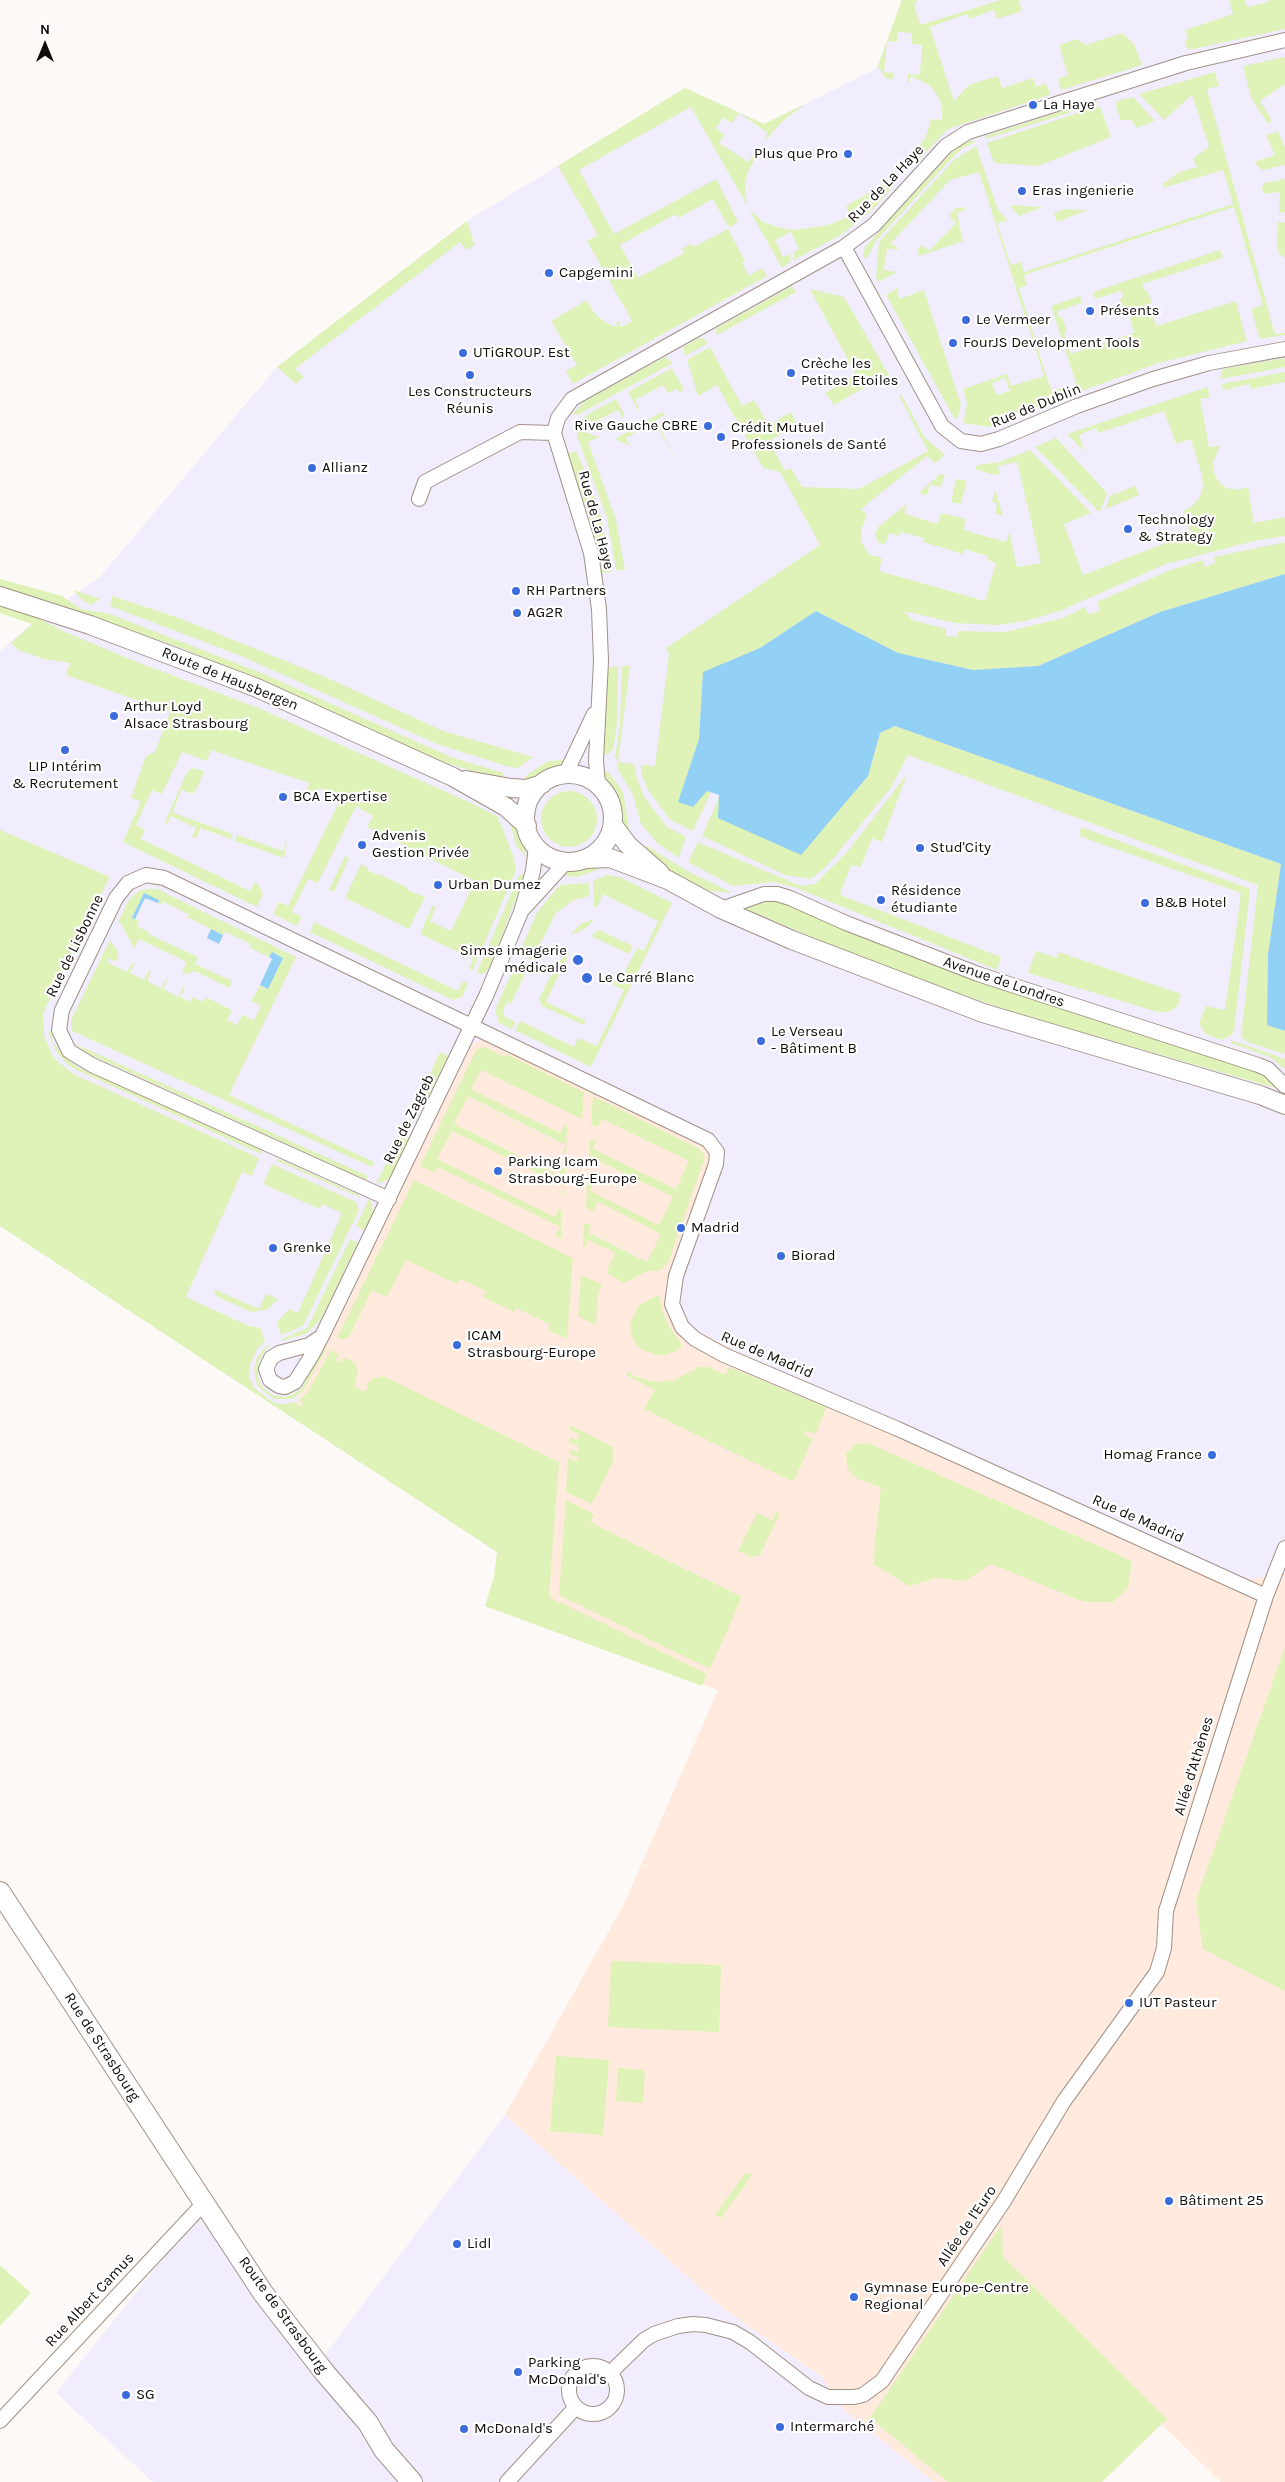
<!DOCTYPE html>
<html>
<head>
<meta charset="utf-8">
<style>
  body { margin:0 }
  #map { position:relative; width:1285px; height:2482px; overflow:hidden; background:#fcf9f6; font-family:Karla,sans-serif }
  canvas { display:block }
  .north { position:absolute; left:20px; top:20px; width:50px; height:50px; -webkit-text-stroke:4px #fff; paint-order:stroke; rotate:0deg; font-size:14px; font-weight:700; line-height:20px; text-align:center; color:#110b07 }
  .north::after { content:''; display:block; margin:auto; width:18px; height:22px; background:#110b07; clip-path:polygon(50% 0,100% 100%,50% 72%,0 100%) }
</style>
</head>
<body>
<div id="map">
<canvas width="1285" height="2482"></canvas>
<div class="north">N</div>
</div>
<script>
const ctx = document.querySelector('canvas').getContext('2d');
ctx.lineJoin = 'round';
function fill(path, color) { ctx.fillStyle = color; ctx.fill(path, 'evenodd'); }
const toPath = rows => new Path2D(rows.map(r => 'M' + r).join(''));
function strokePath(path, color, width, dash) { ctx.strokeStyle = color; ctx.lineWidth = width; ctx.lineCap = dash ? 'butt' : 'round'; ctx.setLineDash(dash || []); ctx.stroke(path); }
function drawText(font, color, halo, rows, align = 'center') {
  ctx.font = font + ' Karla,sans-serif'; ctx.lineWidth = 4.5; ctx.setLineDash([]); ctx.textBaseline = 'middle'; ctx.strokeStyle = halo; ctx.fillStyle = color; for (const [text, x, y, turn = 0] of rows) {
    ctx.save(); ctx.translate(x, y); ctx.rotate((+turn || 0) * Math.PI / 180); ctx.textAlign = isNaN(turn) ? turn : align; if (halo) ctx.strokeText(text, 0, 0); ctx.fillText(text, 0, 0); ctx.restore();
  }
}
const commercial = toPath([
  [902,0,1285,0,1285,1573,1245,1581,732,1349,691,1327,682,1314,678,1299,500,1551,490,1604,718,1690,485,1606,494,1577,497,1552,0,1226,0,651,38,618,100,577,277,367,467,221,685,88,765,124,877,68],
  [505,2115,725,2310,821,2376,845,2411,934,2482,153,2482,56,2393,198,2215,215,2202,322,2359]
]);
const built = toPath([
  [497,1031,705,1132,719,1142,723,1151,679,1284,678,1299,682,1314,691,1327,732,1349,1245,1580,1285,1573,1285,2482,1221,2482,1147,2410,1093,2482,934,2482,845,2411,821,2376,725,2310,505,2115,624,1904,718,1690,489,1604,500,1551,290,1415,468,1046]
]);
const green = toPath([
  [902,0,916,0,917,3,914,4,920,25,1000,0,1019,0,1022,11,997,19,994,10,969,19,967,14,930,27,954,101,969,85,998,76,1002,88,1033,78,1036,87,1046,83,1050,95,948,129,908,171,904,167,926,136,931,119,942,120,942,107,939,98,929,85,911,76,907,86,908,74,920,75,922,45,911,44,912,33,898,32,897,42,887,41,884,72,894,73,893,79,885,78,879,67,877,68],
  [1229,0,1245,0,1247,7,1269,2,1269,0,1285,0,1285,29,1188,50,1184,41,1188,40,1185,30,1233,14],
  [1122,33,1134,44,1142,65,1061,90,1058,79,1068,75,1059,45,1077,39,1086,45],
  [1285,57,1285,84,1260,101,1272,121,1268,124,1251,98,1243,66],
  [1215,72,1219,86,1207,89,1275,334,1285,333,1285,335,1260,339,1251,309,1263,305,1234,207,1024,275,1027,285,1019,288,1046,375,1052,391,1061,388,1064,397,989,427,963,423,967,404,963,389,1007,374,1011,386,1044,376,979,172,950,180,891,243,900,250,887,248,884,270,897,272,879,282,876,277,879,242,953,161,976,146,998,210,1008,220,997,223,1011,265,1021,262,1024,272,1233,204,1223,170,1163,188,1163,184,1178,173,1197,167,1193,159,1209,146,1192,95,1164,120,1139,94],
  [1005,378,1010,391,996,395,992,383],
  [685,88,764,124,805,104,784,120,763,143,768,133,739,113,732,123,723,117,716,128,725,135,719,143,748,162,755,153,757,154,747,175,745,188,747,205,691,107,579,170,614,234,716,179,738,222,729,228,713,199,678,218,676,214,665,220,620,245,638,278,684,253,682,249,687,246,691,244,694,247,728,229,745,261,742,263,749,276,762,268,767,276,573,384,566,371,577,365,551,321,587,300,595,314,608,324,618,327,616,323,618,321,621,327,632,321,587,241,598,235,558,166],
  [1133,97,1155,121,1136,128,1132,120,1120,120,1116,105,1117,101],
  [1096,100,1097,104,986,139,985,136],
  [1096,107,1100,107,1111,137,1038,166,994,163,987,143],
  [1278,131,1285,148,1285,165,1262,170,1254,162,1275,155,1266,135],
  [971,140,976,142,963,148,951,159,876,241,867,258,863,257,865,247,873,238,948,156,958,147],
  [1285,179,1285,212,1279,213,1280,192,1263,194,1262,188,1264,183],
  [888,182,894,186,872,210,844,233,794,260,794,252,799,249,791,232,775,240,783,257,791,254,790,262,782,268,749,209,763,222,776,227,795,230,828,225,851,216,846,206],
  [1009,205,1043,207,1019,216],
  [963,207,966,210,957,213,963,241,919,256,917,250,922,245,929,251,956,223,949,216,956,208],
  [1065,209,1088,210,1057,222,1054,213],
  [467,221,475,245,466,250,460,242,295,369,304,377,296,384,277,367],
  [1278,221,1285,223,1285,258,1279,254,1277,245],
  [1220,250,1223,258,1142,284,1144,290,1147,290,1152,303,1149,304,1156,326,1236,301,1247,341,1159,363,1079,392,1051,306,1080,296,1082,303,1057,311,1059,318,1062,317,1067,331,1064,332,1071,354,1134,333,1128,311,1124,312,1120,299,1123,297,1121,291,1095,299,1093,292],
  [792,286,796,292,717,335,716,333,717,328],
  [897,288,899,299,924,290,961,405,957,420,953,416,886,295],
  [810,289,844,297,893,382,888,386,883,377,834,405,825,393,856,375],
  [699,338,704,338,707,344,685,356,683,347],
  [710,347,742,406,754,400,768,425,791,412,797,425,769,441,785,471,791,468,802,487,859,489,928,451,899,396,901,394,925,438,945,455,935,463,927,456,861,509,867,515,861,530,862,543,870,555,882,558,879,571,985,601,996,563,987,560,988,556,964,549,963,554,923,542,924,538,900,532,899,536,889,533,885,545,878,542,875,535,878,527,907,504,905,514,938,524,941,513,966,519,963,530,1006,542,1009,532,1017,567,1041,563,1017,462,998,466,999,474,995,475,975,469,977,465,999,462,1030,450,1091,513,1064,524,1083,575,1191,533,1183,511,1191,507,1200,497,1203,486,1202,476,1191,439,1176,444,1164,411,1099,433,1096,428,1079,435,1085,452,1067,434,1208,387,1210,397,1200,399,1209,447,1220,446,1213,463,1214,473,1219,482,1227,488,1238,490,1248,487,1254,523,1285,517,1285,536,1254,541,1166,564,1060,611,1025,621,998,625,955,623,904,611,912,620,946,629,946,636,957,637,958,631,1005,632,1063,618,1085,607,1088,614,1100,611,1097,602,1168,571,1202,560,1205,567,1215,563,1214,557,1285,542,1285,574,1160,612,1038,666,973,670,898,653,816,611,760,648,703,673,699,739,679,802,707,791,711,792,693,831,669,819,648,790,642,776,641,765,655,766,669,654,666,648,820,545,780,472,763,468,717,385,698,396,687,360],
  [665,357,673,363,577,415,572,414,585,401],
  [1285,358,1285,367,1220,379,1223,369],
  [672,368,684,390,680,392,676,389,668,393,663,385,635,400,640,410,638,410,628,392],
  [1285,372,1285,382,1251,389,1249,384,1223,390,1222,384],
  [616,399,624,414,623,419,618,410,593,423,598,432,577,425,585,416],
  [662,412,665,415,656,420,676,461,655,423,645,426,646,421],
  [577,429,599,437,588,442,616,520,625,570,616,570,607,518,577,436],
  [632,429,635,433,626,438,630,446,615,439],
  [1056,438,1107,493,1101,510,1098,511,1035,447],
  [576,451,590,483,602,520,612,572,602,573,591,523,568,454],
  [940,474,945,475,941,487,930,485,927,495,919,493],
  [956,479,967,481,961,504,951,502],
  [1135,486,1139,495,1105,509,1110,496],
  [995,490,1003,516,995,514,997,504,992,502],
  [0,579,62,596,81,609,110,614,264,674,451,757,503,773,504,781,434,759,289,693,184,649,96,618,0,588],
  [74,590,100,599,91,605,80,598],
  [112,596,179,618,330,679,443,731,533,757,518,768,506,766,437,744,241,656,110,606],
  [0,606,38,618,65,632,142,664,256,707,469,802,498,817,514,858,516,870,473,970,469,969,473,959,420,934,433,905,436,907,430,921,451,931,475,881,367,827,373,816,356,806,318,883,308,879,292,912,302,917,297,926,273,914,279,902,288,906,341,798,319,788,316,793,307,790,309,783,211,750,207,761,182,752,162,794,152,790,136,825,145,830,141,839,250,891,255,882,258,884,263,894,257,907,123,842,141,801,131,798,146,756,155,752,170,712,66,675,70,663,44,659,20,651,11,643,32,624,0,613],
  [618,666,617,723,613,749,608,754,601,756,608,668],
  [622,666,630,666,618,762,634,764,637,779,645,798,667,827,686,837,679,858,657,843,641,824,633,795,617,768,618,762,615,757,620,725],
  [895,726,1281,864,1268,955,1267,1025,1285,1031,1285,1054,1247,1042,1241,1036,1258,885,908,755,890,789,827,866,811,879,785,875,702,836,720,795,868,776,880,733],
  [567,759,555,768,523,782,527,775,542,765,549,761],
  [192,768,204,771,198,787,193,794,181,790,173,813,233,834,231,839,200,828,197,838,192,837,196,828,171,816,167,825,165,822,186,774],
  [602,770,609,773,623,792,629,827,626,835,620,821,616,799],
  [907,774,882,842,872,838,861,867,851,865,840,895,1001,957,997,970,794,887,773,882,733,886,688,862,698,842,801,886,815,884,848,851],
  '541 819a28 28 0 1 1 56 0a28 28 0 1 1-56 0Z',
  [510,821,517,826,527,857,516,846],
  [1081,827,1248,888,1250,891,1234,1032,1230,1036,1222,1040,1205,1034,1199,1023,1206,1006,1225,1010,1241,893,1079,836],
  [0,830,110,877,46,1007,43,1016,44,1035,53,1057,73,1074,259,1158,252,1176,242,1172,186,1297,249,1326,260,1328,265,1341,257,1349,250,1365,249,1376,254,1388,274,1403,283,1404,296,1402,300,1407,303,1405,300,1399,309,1390,331,1350,339,1354,336,1360,342,1362,344,1357,355,1363,358,1371,354,1386,365,1392,370,1380,383,1376,559,1462,549,1597,707,1674,702,1686,485,1606,494,1577,497,1552,0,1226],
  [237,835,283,851,286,842,287,842,284,858,235,841],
  [635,846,647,846,689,872,733,893,703,890,657,864],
  [345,856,349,858,334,892,329,890],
  [361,864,368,868,367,870,378,875,379,874,408,888,407,890,425,897,409,929,345,898],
  [606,864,595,871,577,877,561,875,569,869],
  [519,875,524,875,502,936,487,972,481,974,477,972],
  [607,875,620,877,672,903,591,1067,515,1030,520,1021,574,1047,578,1038,597,1046,624,990,613,985,619,972,624,973,637,948,644,951,658,921,603,894,597,907,594,907,593,881],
  [589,883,590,896,574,900,556,913,532,960,519,954,536,914,556,889,561,885],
  [146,889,157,889,296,957,229,1095,374,1162,372,1167,72,1031,71,1020,110,940,119,954,116,962,109,958,107,962,127,972,133,962,135,963,130,973,144,980,149,970,151,971,147,981,161,988,166,979,168,979,163,989,178,997,183,987,185,987,180,997,190,1002,193,997,203,1002,206,997,232,1010,227,1020,237,1025,242,1015,254,1020,261,1006,251,1001,260,985,267,989,283,958,272,952,269,957,249,947,251,944,225,932,223,935,187,917,188,914,176,908,163,902,161,905,158,903,159,901,144,893,132,917,139,921,137,926,149,932,148,934,198,957,195,964,232,981,229,988,195,971,187,974,182,972,187,962,139,939,134,949,122,925,118,922,129,900,137,892],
  [761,900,779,900,1271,1076,1283,1090,1018,1014,876,964,741,907],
  [592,920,593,921,586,928,570,936,580,924],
  [314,922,458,991,463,981,468,984,462,997,453,1000,310,932],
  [599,930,633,946,629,954,591,936],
  [1036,951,1057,958,1059,952,1181,994,1178,1006,1168,1012,1158,1012,1028,973],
  [570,952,546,1002,586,1021,584,1025,542,1006,539,999,557,963],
  [514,967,526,972,511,1004,507,1002,503,1010,505,1017,516,1022,512,1029,499,1023,495,1010],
  [48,1031,51,1031,54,1043,64,1057,78,1067,261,1150,261,1154,77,1070,68,1065,56,1051],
  [1231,1040,1285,1059,1285,1069,1270,1057,1231,1043],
  [73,1043,368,1176,366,1180,89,1054],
  [485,1047,505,1057,506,1054,584,1092,582,1119,481,1070,471,1089,560,1133,564,1125,567,1125,566,1154,563,1152,566,1145,468,1096,454,1124,558,1175,562,1167,565,1168,564,1193,561,1195,564,1186,452,1131,437,1159,555,1217,559,1209,562,1210,561,1239,555,1236,560,1227,438,1167,434,1173,420,1166,476,1050],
  [440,1052,448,1056,427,1099,423,1099,419,1097],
  [593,1096,700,1149,705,1157,668,1263,659,1271,647,1271,625,1283,606,1273,615,1253,588,1240,583,1250,584,1224,591,1224,589,1233,647,1262,661,1234,598,1202,593,1211,586,1208,587,1181,594,1182,590,1191,659,1225,673,1197,595,1159,589,1166,590,1140,596,1139,593,1149,676,1189,689,1161,602,1119,598,1127,591,1124],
  [402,1130,406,1132,403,1138,408,1140,391,1176,387,1180,376,1184],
  [279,1159,359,1195,359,1197,275,1160],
  [272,1164,356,1202,359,1210,303,1326,281,1335,277,1322,289,1309,298,1313,342,1213,322,1204,320,1209,263,1184],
  [414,1180,573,1258,567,1339,549,1330,549,1324,516,1308,514,1312,483,1297,486,1291,460,1279,457,1284,406,1260,387,1297,372,1290,349,1337,343,1339,337,1338],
  [369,1199,372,1203,373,1213,364,1230,356,1226],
  [350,1239,358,1243,321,1319,307,1333,283,1341,282,1339,307,1328],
  [581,1275,602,1285,598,1292,596,1325,578,1316],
  [216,1290,259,1309,266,1294,278,1299,267,1310,251,1312,216,1296,214,1292],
  [657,1296,659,1296,663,1313,670,1328,681,1344,681,1348,677,1351,662,1356,642,1350,635,1343,631,1333,630,1323,639,1305],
  [267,1345,268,1347,259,1360,258,1377,261,1385,272,1395,287,1397,301,1389,324,1348,326,1350,303,1391,292,1399,275,1399,268,1395,257,1385,254,1368,257,1358],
  [699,1367,708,1367,725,1375,729,1367,826,1407,816,1434,806,1430,804,1435,813,1439,795,1478,791,1481,644,1409,655,1390,626,1375,628,1372,634,1376,653,1382,675,1380],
  [570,1425,613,1447,613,1462,592,1504,566,1492,568,1458,577,1461,577,1457,569,1453,569,1449,578,1452,578,1446,569,1442,570,1437,578,1441,579,1434,570,1430],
  [868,1443,1132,1561,1128,1588,1113,1602,1084,1602,991,1564,965,1581,935,1578,909,1586,873,1564,881,1487,857,1479,847,1468,846,1454,854,1445],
  [566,1500,594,1514,590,1522,742,1597,710,1669,559,1595],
  [776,1512,780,1513,760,1555,751,1557,738,1551,757,1513,772,1520],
  [1285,1647,1285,1991,1203,1949,1196,1900],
  [611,1961,721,1965,719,2032,608,2027],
  [556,2056,609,2060,603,2135,550,2131],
  [618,2068,645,2070,643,2103,616,2101],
  [745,2173,753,2174,721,2218,715,2215],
  [1002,2224,1003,2257,1167,2419,1102,2482,948,2482,870,2418],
  [0,2265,31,2293,0,2326]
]);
const water = toPath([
  [1285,574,1285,1031,1267,1025,1268,955,1281,864,895,726,880,733,868,776,801,855,718,818,719,795,707,791,693,807,678,802,699,739,703,672,760,648,816,611,898,653,973,670,1038,666,1160,612],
  [144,893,159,900,158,903,145,898,135,919,132,918],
  [211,929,223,935,219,944,207,938],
  [272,952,283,958,268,989,260,985,272,959,269,957]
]);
const minor = toPath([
  [844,247,942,426,961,441,981,444,999,439,1077,406,1153,379,1209,363,1285,349],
  [554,433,591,553,599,609,601,661,596,760,598,785],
  [419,499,425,482,520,432,554,433,558,418,572,399,844,247,874,225,946,146,968,132,1186,63,1285,40],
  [565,775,594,714],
  [524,908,566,862],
  [721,909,764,894,777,894,790,898,846,923,978,974,1258,1065,1268,1069,1285,1086],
  [389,1199,92,1065,69,1051,59,1030,62,1010,116,898,128,883,146,875,164,878,708,1140,717,1152,716,1164,676,1276,672,1304,682,1327,695,1339,724,1355,898,1429,1266,1596],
  [321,1337,309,1345,279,1353,271,1358,266,1369,270,1380,279,1386,285,1387,295,1382,312,1355,322,1336,486,996,521,912,533,871,536,847],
  '569 2390a24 24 0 1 1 48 0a24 24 0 1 1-48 0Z',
  [610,2373,644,2340,654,2334,678,2326,693,2324,706,2325,733,2332,750,2342,809,2388,828,2397,854,2397,863,2395,882,2381,1004,2201,1064,2101,1157,1972,1164,1948,1166,1911,1266,1596,1285,1548],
  [0,2421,205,2202],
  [507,2482,576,2407]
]);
const tertiary = toPath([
  [0,596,90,625,257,688,453,777,506,807,527,826],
  '525 818a44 44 0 1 1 88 0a44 44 0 1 1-88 0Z',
  [466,780,511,788,526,789,542,784],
  [613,825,628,845,660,873],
  [586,859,610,858,668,880,721,909,792,940,983,1013,1260,1095,1285,1105]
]);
const secondary = toPath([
  [0,1892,263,2293,325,2373,368,2423,384,2450,412,2482]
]);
const markers = [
  [1033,105,5,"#3a6cdc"],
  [848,154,5,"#3a6cdc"],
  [1022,191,5,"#3a6cdc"],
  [549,273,5,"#3a6cdc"],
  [1090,311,5,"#3a6cdc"],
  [966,320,5,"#3a6cdc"],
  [953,343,5,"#3a6cdc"],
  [463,353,5,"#3a6cdc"],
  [791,373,5,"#3a6cdc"],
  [470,375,5,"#3a6cdc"],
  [708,426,5,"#3a6cdc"],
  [721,437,5,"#3a6cdc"],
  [312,468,5,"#3a6cdc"],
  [1128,529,5,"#3a6cdc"],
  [516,591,5,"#3a6cdc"],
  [517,613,5,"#3a6cdc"],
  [114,716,5,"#3a6cdc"],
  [65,750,5,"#3a6cdc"],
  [283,797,5,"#3a6cdc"],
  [362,845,5,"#3a6cdc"],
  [920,848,5,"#3a6cdc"],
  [438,885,5,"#3a6cdc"],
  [881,900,5,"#3a6cdc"],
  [1145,903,5,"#3a6cdc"],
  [578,960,6,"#3a6cdc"],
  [587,978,6,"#3a6cdc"],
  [761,1041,5,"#3a6cdc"],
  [498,1171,5,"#3a6cdc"],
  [681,1228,5,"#3a6cdc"],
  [273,1248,5,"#3a6cdc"],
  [781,1256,5,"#3a6cdc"],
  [457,1345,5,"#3a6cdc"],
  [1212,1455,5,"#3a6cdc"],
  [1129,2003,5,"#3a6cdc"],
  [1169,2201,5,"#3a6cdc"],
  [457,2244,5,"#3a6cdc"],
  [854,2297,5,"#3a6cdc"],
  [518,2372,5,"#3a6cdc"],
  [126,2395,5,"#3a6cdc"],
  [780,2427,5,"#3a6cdc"],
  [464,2429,5,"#3a6cdc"]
];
const poiNames = [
  ["La Haye",1043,105],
  ["Plus que Pro",838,154,"right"],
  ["Eras ingenierie",1032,191],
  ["Capgemini",559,273],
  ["Présents",1100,311],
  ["Le Vermeer",976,320],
  ["FourJS Development Tools",963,343],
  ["UTiGROUP. Est",473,353],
  ["Crèche les",801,364],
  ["Petites Etoiles",801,381],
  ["Les Constructeurs",470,392,"center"],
  ["Réunis",470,409,"center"],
  ["Rive Gauche CBRE",698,426,"right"],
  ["Crédit Mutuel",731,428],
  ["Professionels de Santé",731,445],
  ["Allianz",322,468],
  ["Technology",1138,520],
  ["& Strategy",1138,537],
  ["RH Partners",526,591],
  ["AG2R",527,613],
  ["Arthur Loyd",124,707],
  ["Alsace Strasbourg",124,724],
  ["LIP Intérim",65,767,"center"],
  ["& Recrutement",65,784,"center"],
  ["BCA Expertise",293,797],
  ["Advenis",372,836],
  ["Gestion Privée",372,853],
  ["Stud'City",930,848],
  ["Urban Dumez",448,885],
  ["Résidence",891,891],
  ["étudiante",891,908],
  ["B&B Hotel",1155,903],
  ["Simse imagerie",567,951,"right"],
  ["médicale",567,968,"right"],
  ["Le Carré Blanc",598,978],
  ["Le Verseau",771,1032],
  ["- Bâtiment B",771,1049],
  ["Parking Icam",508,1162],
  ["Strasbourg-Europe",508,1179],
  ["Madrid",691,1228],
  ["Grenke",283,1248],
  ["Biorad",791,1256],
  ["ICAM",467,1336],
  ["Strasbourg-Europe",467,1353],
  ["Homag France",1202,1455,"right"],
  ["IUT Pasteur",1139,2003],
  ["Bâtiment 25",1179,2201],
  ["Lidl",467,2244],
  ["Gymnase Europe-Centre",864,2288],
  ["Regional",864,2305],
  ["Parking",528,2363],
  ["McDonald's",528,2380],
  ["SG",136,2395],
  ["Intermarché",790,2427],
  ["McDonald's",474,2429]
];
const streetNames = [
  ["Rue de La Haye",886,184,-46],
  ["Rue de Dublin",1036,406,-22],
  ["Rue de La Haye",596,520,75],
  ["Route de Hausbergen",230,679,22],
  ["Rue de Lisbonne",75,946,-64],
  ["Avenue de Londres",1004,982,19],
  ["Rue de Zagreb",409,1119,-64],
  ["Rue de Madrid",767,1355,23],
  ["Rue de Madrid",1138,1519,24],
  ["Allée d'Athènes",1194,1766,-73],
  ["Rue de Strasbourg",102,2047,57],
  ["Allée de l'Euro",967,2226,-56],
  ["Rue Albert Camus",90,2300,-47],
  ["Route de Strasbourg",283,2315,54]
];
fill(commercial, '#f1edfe');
fill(built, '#ffeadd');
fill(green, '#dff2b7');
fill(water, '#93d0f5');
strokePath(minor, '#a19085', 16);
strokePath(tertiary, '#a19085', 20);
strokePath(secondary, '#a19085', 22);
strokePath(minor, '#fff', 14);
strokePath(tertiary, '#fff', 18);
strokePath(secondary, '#fff', 20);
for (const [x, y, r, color] of markers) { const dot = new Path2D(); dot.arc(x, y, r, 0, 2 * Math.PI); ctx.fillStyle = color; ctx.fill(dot); strokePath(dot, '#fff', 2); }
drawText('15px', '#110b07', '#fff', poiNames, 'left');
drawText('15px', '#110b07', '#fff', streetNames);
</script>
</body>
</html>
